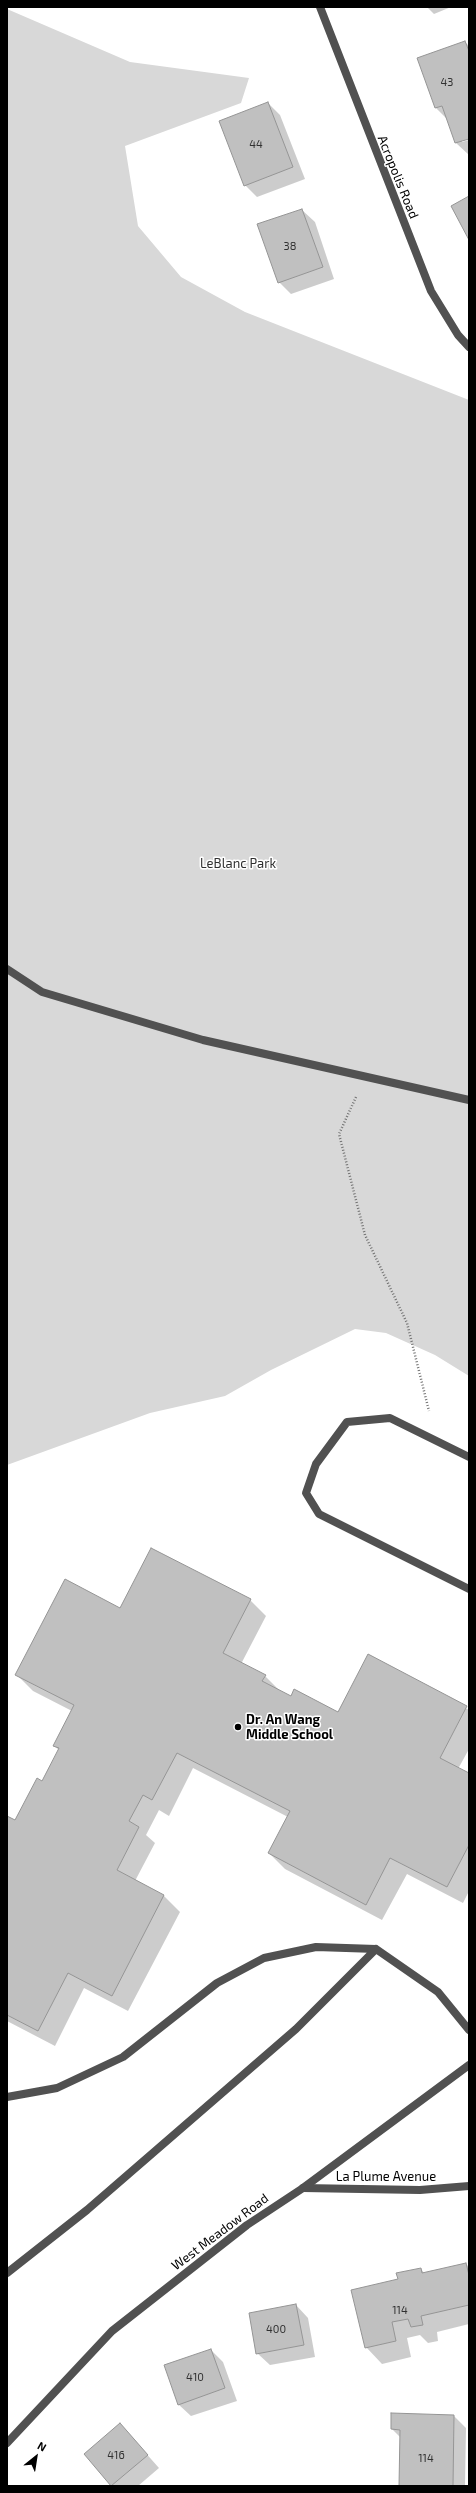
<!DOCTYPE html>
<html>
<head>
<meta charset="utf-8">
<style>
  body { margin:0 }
  #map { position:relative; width:476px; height:2493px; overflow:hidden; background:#fff; font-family:"Exo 2",sans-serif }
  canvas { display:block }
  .frame { position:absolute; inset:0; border:8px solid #000; pointer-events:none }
  .north { position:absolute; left:16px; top:2437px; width:40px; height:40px; -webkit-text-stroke:3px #fff; paint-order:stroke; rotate:30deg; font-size:11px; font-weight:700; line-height:16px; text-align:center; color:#000 }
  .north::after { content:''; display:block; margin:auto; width:14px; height:18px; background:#000; clip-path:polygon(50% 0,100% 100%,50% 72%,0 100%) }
</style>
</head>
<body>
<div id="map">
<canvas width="476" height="2493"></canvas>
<div class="frame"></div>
<div class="north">N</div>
</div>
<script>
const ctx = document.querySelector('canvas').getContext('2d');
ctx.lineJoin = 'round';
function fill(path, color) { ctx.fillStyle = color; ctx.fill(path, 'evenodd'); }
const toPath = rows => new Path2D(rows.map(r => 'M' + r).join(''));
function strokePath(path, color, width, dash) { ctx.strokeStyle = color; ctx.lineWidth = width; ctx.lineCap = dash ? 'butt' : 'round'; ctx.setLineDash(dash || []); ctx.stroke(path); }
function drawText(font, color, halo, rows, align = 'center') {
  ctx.font = font + ' "Exo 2",sans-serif'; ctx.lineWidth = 3; ctx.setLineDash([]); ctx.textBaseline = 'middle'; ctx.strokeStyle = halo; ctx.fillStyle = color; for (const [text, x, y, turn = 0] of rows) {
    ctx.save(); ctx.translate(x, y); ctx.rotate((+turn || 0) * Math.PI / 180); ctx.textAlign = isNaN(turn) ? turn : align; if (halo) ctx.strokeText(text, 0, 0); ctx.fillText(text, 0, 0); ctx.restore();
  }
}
const green = toPath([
  [7,9,130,62,249,78,241,103,125,146,138,226,181,277,245,312,469,400,469,1376,435,1355,386,1333,355,1329,271,1370,225,1396,150,1413,7,1465]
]);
const shadow = toPath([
  [427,7,451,7,434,14],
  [465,42,469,46,469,137,462,140,462,142,469,140,469,155,456,143,449,121,436,108,419,58],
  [268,103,280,115,305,179,257,197,245,185],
  [302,210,315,222,334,279,291,294,279,282],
  [250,1600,266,1616,241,1664,265,1676,281,1692,291,1698,338,1713,368,1656,469,1710,469,1749,458,1769,469,1774,469,1891,463,1903,407,1874,382,1920,285,1869,269,1853,288,1817,193,1768,169,1816,159,1810,146,1835,155,1843,135,1881,164,1896,180,1912,128,2011,84,1988,55,2046,7,2021,7,1817,16,1822,43,1782,59,1750,54,1746,72,1711,33,1691,17,1675,121,1609],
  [466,2264,469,2267,469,2324,437,2332,438,2341,428,2343,420,2335,407,2338,411,2357,382,2364,366,2347,399,2279,421,2269,425,2274],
  [296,2305,308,2318,315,2357,270,2365,257,2353],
  [211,2350,223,2362,237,2401,191,2416,178,2404],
  [454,2416,466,2428,465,2486,400,2486,401,2438,392,2429],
  [120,2424,159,2468,138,2486,112,2486,85,2454]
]);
const building = toPath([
  [465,41,469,51,469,139,455,143,442,106,435,108,417,58,465,41],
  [268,102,293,167,244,186,219,121,268,102],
  [469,196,469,240,451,206,469,196],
  [302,209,323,267,278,283,257,224,302,209],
  [151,1548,251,1599,223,1653,266,1675,262,1681,291,1696,294,1689,338,1712,368,1654,467,1706,440,1758,469,1773,469,1845,447,1887,390,1858,366,1905,268,1853,290,1811,177,1753,152,1800,143,1795,129,1821,139,1827,117,1870,164,1895,112,1996,68,1973,38,2031,7,2015,7,1816,15,1820,37,1778,42,1781,59,1748,53,1746,74,1705,15,1675,65,1579,120,1608,151,1548],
  [466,2263,469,2275,469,2305,421,2316,423,2325,411,2327,408,2319,392,2322,396,2341,365,2348,351,2290,398,2279,396,2273,421,2268,422,2273,466,2263],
  [296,2304,304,2345,256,2354,249,2313,296,2304],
  [211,2349,225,2388,178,2405,164,2365,211,2349],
  [391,2413,454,2415,453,2486,399,2486,400,2430,391,2429,391,2413],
  [120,2423,148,2455,111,2486,84,2454,120,2423]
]);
const path = toPath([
  [356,1097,339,1134,365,1235,407,1323,429,1411]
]);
const service = toPath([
  [7,969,42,992,203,1040,469,1100],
  [469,1457,390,1418,347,1422,316,1464,306,1493,319,1514,469,1589],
  [7,2097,57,2088,123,2057,217,1983,264,1958,316,1947,376,1949,438,1992,469,2030],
  [7,2273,87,2210,296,2029,376,1949]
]);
const minor = toPath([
  [320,7,431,291,458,335,469,347],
  [303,2188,420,2190,469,2186]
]);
const tertiary = toPath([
  [7,2443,112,2331,247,2225,303,2188,469,2065]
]);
const markers = [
  [238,1727,4,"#000"]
];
const numberNames = [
  ["43",447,82],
  ["44",256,144],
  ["38",290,246],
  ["114",400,2310],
  ["400",276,2329],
  ["410",195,2377],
  ["416",116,2455],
  ["114",426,2458]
];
const streetNames = [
  ["Acropolis Road",398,177,68],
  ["La Plume Avenue",386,2177],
  ["West Meadow Road",220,2232,-37]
];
const parkNames = [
  ["LeBlanc Park",238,864]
];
const poiNames = [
  ["Dr. An Wang",246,1720],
  ["Middle School",246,1735]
];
fill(green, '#d8d8d8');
fill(shadow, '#0003');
fill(building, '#c0c0c0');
strokePath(building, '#959595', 1);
strokePath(path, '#737373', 2.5, [1, 2]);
strokePath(service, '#515151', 8);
strokePath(minor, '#515151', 8);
strokePath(tertiary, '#515151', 8);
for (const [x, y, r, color] of markers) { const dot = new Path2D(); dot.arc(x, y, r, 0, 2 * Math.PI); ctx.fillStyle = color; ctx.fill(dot); strokePath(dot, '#fff', 1.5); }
drawText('11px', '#303030', null, numberNames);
drawText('13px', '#000', '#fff', streetNames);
drawText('13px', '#2f2f2f', '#fff', parkNames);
drawText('bold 13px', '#000', '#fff', poiNames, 'left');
</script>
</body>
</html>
